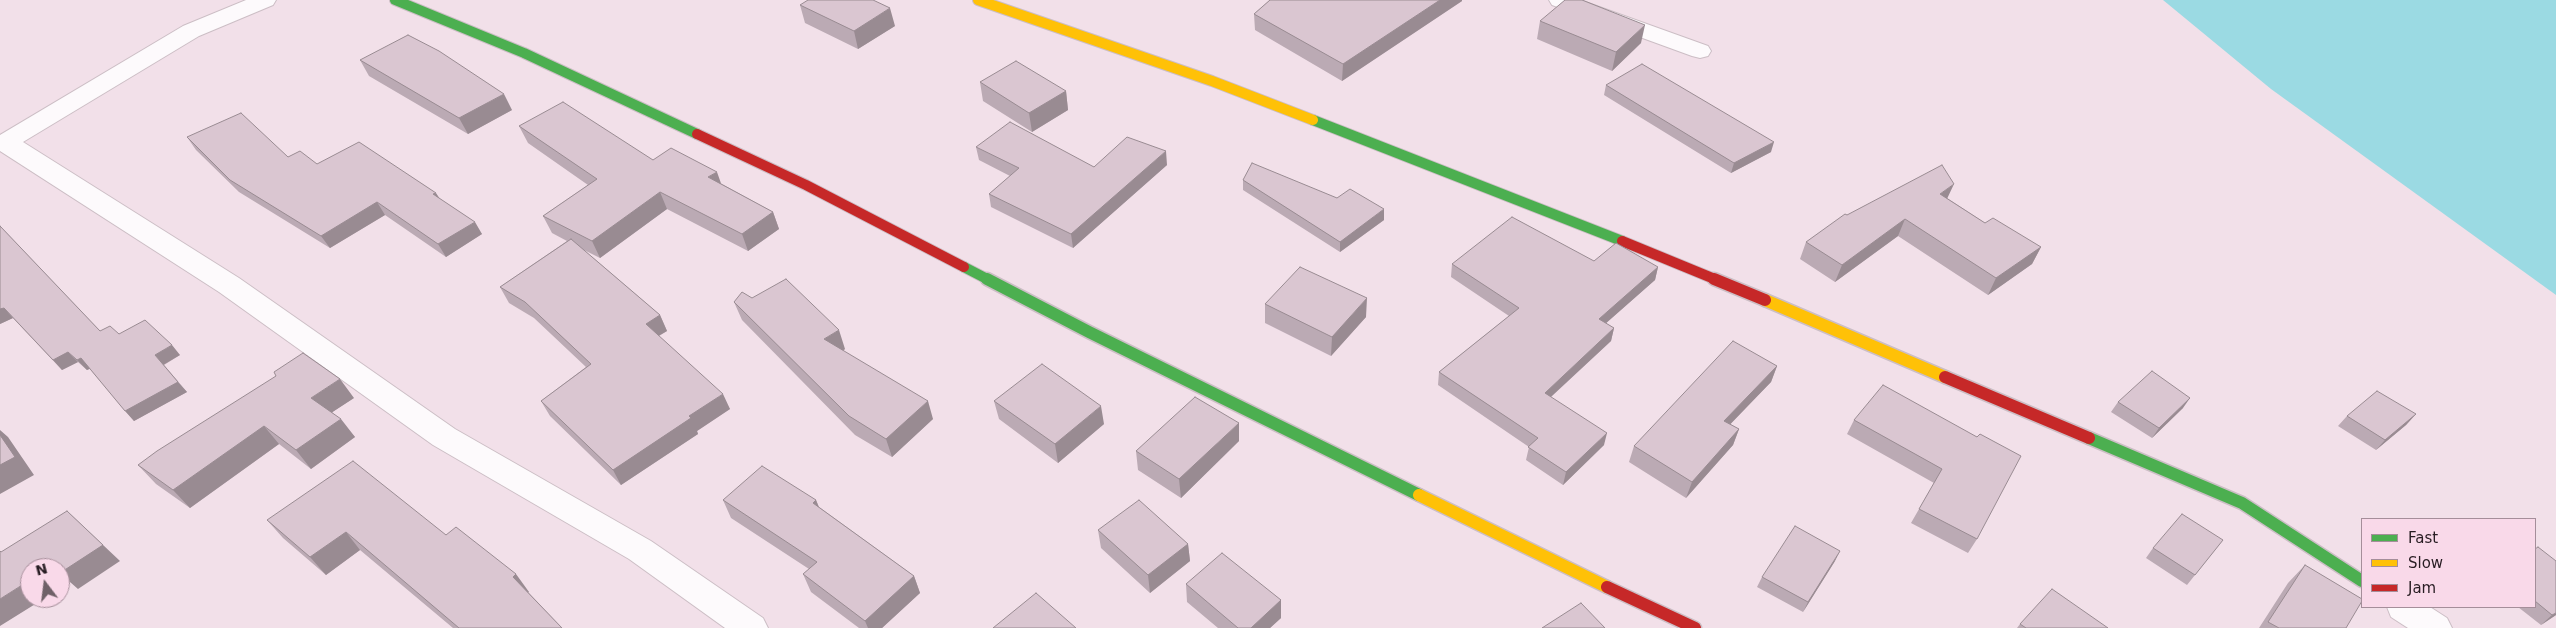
<!DOCTYPE html>
<html>
<head>
<meta charset="utf-8">
<style>
  body { margin:0 }
  #map { position:relative; width:2556px; height:628px; overflow:hidden; background:#f2e0e9; font-family:"DejaVu Sans",sans-serif }
  canvas { display:block }
  .legend { position:absolute; left:2361px; top:518px; width:175px; height:90px; box-sizing:border-box; background:#f9d9e9; border:1px solid #a58e9a; margin:0; padding:6px 9px; list-style:none; font-size:15px; color:#281d23 }
  .legend li { display:flex; align-items:center; gap:10px; height:25px }
  .legend b { width:25px; border:1px solid #a58e9a }
  .north { position:absolute; left:20px; top:558px; width:50px; height:50px; box-sizing:border-box; background:#f9d9e9; border:1px solid #a58e9a; border-radius:50%; rotate:345deg; font-size:14px; font-weight:700; line-height:20px; text-align:center; color:#281d23 }
  .north::after { content:''; display:block; margin:auto; width:18px; height:22px; background:#6f6168; clip-path:polygon(50% 0,100% 100%,50% 72%,0 100%) }
</style>
</head>
<body>
<div id="map">
<canvas width="2556" height="628"></canvas>
<ul class="legend">
<li><b style="height:6px;background:#4caf50"></b>Fast</li>
<li><b style="height:6px;background:#ffc107"></b>Slow</li>
<li><b style="height:6px;background:#c62828"></b>Jam</li>
</ul>
<div class="north">N</div>
</div>
<script>
const ctx = document.querySelector('canvas').getContext('2d');
ctx.lineJoin = 'round';
function fill(path, color) { ctx.fillStyle = color; ctx.fill(path, 'evenodd'); }
const toPath = rows => new Path2D(rows.map(r => 'M' + r).join(''));
function strokePath(path, color, width, dash) { ctx.strokeStyle = color; ctx.lineWidth = width; ctx.lineCap = dash ? 'butt' : 'round'; ctx.setLineDash(dash || []); ctx.stroke(path); }
const water = toPath([
  [2163,0,2556,0,2556,295,2271,89]
]);
const street = toPath([
  [246,0,276,0,273,5,199,36,23,142,239,278,455,429,651,541,763,618,768,628,725,628,629,559,433,445,219,292,0,151,0,135,183,26,246,0],
  [1549,0,1580,0,1708,46,1711,51,1708,56,1700,58,1692,56,1552,5,1549,0],
  [2387,607,2430,607,2447,618,2452,628,2408,628,2391,617,2387,607]
]);
const fastFar1 = toPath([
  [395,0,524,53,697,134],
  [1313,120,1622,241],
  [964,267,989,280]
]);
const fast = toPath([
  [987,279,1089,332,1419,495],
  [2089,438,2242,503,2362,581]
]);
const slowFar1 = toPath([
  [978,0,1212,81,1313,120]
]);
const slow = toPath([
  [1765,300,1945,377],
  [1419,495,1607,587]
]);
const jamFar1 = toPath([
  [697,134,806,185,964,267],
  [1622,241,1717,280]
]);
const jam = toPath([
  [1714,279,1765,300],
  [1945,377,2089,438],
  [1607,587,1695,628]
]);
const wall = toPath([
  [1270,0,1462,0,1462,1,1342,81,1255,30,1254,14],
  [800,5,895,26,858,49,805,23],
  [1540,21,1641,43,1612,71,1537,39],
  [360,60,512,110,468,134,369,76],
  [980,82,1066,91,1068,110,1032,132,983,101],
  [1606,85,1771,152,1731,173,1604,95],
  [519,126,653,160,722,184,773,212,779,229,748,251,667,209,600,258,584,250,660,315,667,331,659,336,730,409,697,431,698,434,621,485,550,416,541,401,586,367,534,318,509,303,500,287,567,241,552,233,543,216,588,185,528,143],
  [187,137,288,157,440,199,482,234,446,257,385,215,330,248,239,192,196,150],
  [976,147,1094,167,1167,165,1073,248,991,207,989,194,1010,176,979,160],
  [1243,180,1384,220,1340,252,1243,190],
  [1947,198,1985,223,2041,247,2032,264,1988,295,1898,236,1835,282,1800,259,1806,242,1847,215],
  [0,226,100,331,119,334,180,355,164,365,187,392,134,421,90,369,87,370,78,362,62,370,13,318,0,324],
  [1594,261,1658,267,1655,280,1606,323,1614,328,1611,341,1551,397,1604,445,1563,485,1526,460,1529,447,1438,385,1439,372,1509,316,1451,277,1452,264],
  [734,302,845,349,843,351,933,419,892,457,855,435,742,320],
  [1265,304,1366,317,1331,356,1265,323],
  [1777,366,1771,382,1730,424,1739,429,1733,445,1686,498,1629,462,1634,446],
  [354,398,332,412,355,437,311,469,279,444,190,508,156,484,138,465],
  [994,401,1104,424,1058,463,999,419],
  [2118,402,2183,408,2152,438,2111,412],
  [2416,414,2406,425,2376,450,2338,426,2347,416],
  [1854,420,1977,437,1977,539,1968,553,1911,523,1934,483,1847,434],
  [1239,441,1181,498,1138,470,1136,451],
  [723,500,816,500,819,507,914,576,920,593,882,628,859,628,811,592,803,574,809,569,731,518],
  [267,520,446,535,529,592,528,592,562,628,453,628,360,550,326,575,283,538],
  [1098,530,1188,544,1190,561,1150,593,1101,548],
  [2223,540,2187,585,2146,558,2153,548],
  [2535,549,2556,615,2541,625,2518,607,2535,607],
  [1835,561,1803,612,1757,587,1762,577],
  [2305,565,2346,628,2259,628,2288,583],
  [1186,584,1281,600,1281,618,1270,628,1218,628,1187,602],
  [2020,624,2108,628,2017,628]
]);
const shadedWall = toPath([
  [1440,0,1462,0,1462,1,1342,81,1343,64],
  [890,8,895,26,858,49,854,31],
  [1645,25,1641,43,1612,71,1616,52],
  [1066,91,1068,110,1032,132,1029,113],
  [504,94,512,110,468,134,459,118],
  [1774,142,1771,152,1731,173,1734,163],
  [1166,151,1167,165,1073,248,1071,234],
  [717,172,723,189,708,177],
  [1954,184,1946,201,1940,194],
  [660,192,667,209,600,258,592,241],
  [436,193,444,205,433,194],
  [377,202,385,215,330,248,321,236],
  [1384,209,1384,220,1340,252,1340,242],
  [773,212,779,229,748,251,742,234],
  [1905,219,1898,236,1835,282,1842,265],
  [475,222,482,234,446,257,438,244],
  [2041,247,2032,264,1988,295,1996,278],
  [1658,267,1655,280,1596,332,1599,319],
  [1367,298,1366,317,1331,356,1332,337],
  [4,308,13,318,0,324,0,309],
  [660,315,667,331,653,339,646,324],
  [1614,328,1611,341,1542,405,1545,393],
  [839,330,845,349,830,358,824,339],
  [172,345,180,355,163,365,155,355],
  [68,352,78,362,62,370,53,360],
  [81,358,91,368,87,370,77,360],
  [1777,366,1771,382,1719,436,1724,421],
  [340,379,354,398,325,417,311,398],
  [178,382,187,392,134,421,125,411],
  [723,394,730,409,697,431,698,434,621,485,613,470,689,416],
  [2190,398,2183,408,2152,438,2159,428],
  [928,401,933,419,892,457,886,439],
  [1101,406,1104,424,1058,463,1055,444],
  [2416,414,2406,425,2376,450,2385,440],
  [341,419,355,437,311,469,296,450],
  [1239,423,1239,441,1181,498,1179,479],
  [264,426,279,444,190,508,173,490],
  [1739,429,1733,445,1686,498,1692,482],
  [0,430,8,437,34,475,0,494],
  [1607,433,1604,445,1563,485,1566,472],
  [816,500,823,518,813,503],
  [67,511,120,561,78,589,70,582,60,589,60,573],
  [346,532,360,550,326,575,310,557],
  [1188,544,1190,561,1150,593,1148,575],
  [1840,551,1835,561,1803,612,1808,602],
  [516,574,529,592,525,594,513,577],
  [914,576,920,593,882,628,868,628,865,621],
  [30,580,30,598,45,598,0,626,0,599],
  [1281,600,1281,618,1270,628,1251,628],
  [2556,613,2556,615,2541,625,2552,615]
]);
const building = toPath([
  [808,0,873,0,890,8,854,31,800,5,808,0],
  [1270,0,1440,0,1343,64,1254,14,1270,0],
  [1565,0,1582,0,1645,25,1616,52,1540,21,1565,0],
  [408,35,439,51,504,94,459,118,360,60,408,35],
  [1016,61,1066,91,1029,113,980,82,1016,61],
  [1642,64,1774,142,1734,163,1606,85,1642,64],
  [563,102,653,160,671,148,717,172,708,177,773,212,742,234,660,192,592,241,543,216,597,179,519,126,563,102],
  [241,113,288,157,300,151,317,164,359,142,436,193,433,194,475,222,438,244,377,202,321,236,230,180,187,137,241,113],
  [1010,122,1094,167,1127,137,1166,151,1071,234,989,194,1019,168,976,147,1010,122],
  [1252,163,1337,198,1350,189,1384,209,1340,242,1243,180,1252,163],
  [1942,165,1954,184,1940,194,1985,223,1993,218,2041,247,1996,278,1905,219,1842,265,1806,242,1845,214,1847,215,1942,165],
  [1512,217,1594,261,1616,243,1658,267,1599,319,1614,328,1545,393,1607,433,1566,472,1528,447,1538,438,1439,372,1519,308,1452,264,1512,217],
  [0,226,100,331,110,326,119,334,145,320,172,345,155,355,178,382,125,411,81,358,77,360,68,352,53,360,4,308,0,309,0,226],
  [571,239,660,315,646,324,723,394,689,416,691,418,613,470,541,401,591,364,525,302,500,287,571,239],
  [1300,267,1367,298,1332,337,1265,304,1300,267],
  [786,279,839,330,824,339,928,401,886,439,849,416,734,302,742,292,752,298,786,279],
  [1733,341,1777,366,1724,421,1739,429,1692,482,1634,446,1733,341],
  [303,353,340,379,311,398,341,419,296,450,264,426,173,490,138,465,157,451,276,376,274,372,303,353],
  [1042,364,1101,406,1055,444,994,401,1042,364],
  [2152,371,2190,398,2159,428,2118,402,2152,371],
  [1883,385,1977,437,1980,434,2021,456,1977,539,1919,509,1942,469,1854,420,1883,385],
  [2377,391,2416,414,2385,440,2347,416,2377,391],
  [1195,397,1239,423,1179,479,1136,451,1195,397],
  [0,435,15,457,0,465,0,435],
  [353,461,446,535,456,527,516,574,513,577,562,628,459,628,346,532,310,557,267,520,353,461],
  [762,466,816,500,813,503,914,576,865,621,803,574,817,562,723,500,762,466],
  [1139,500,1188,544,1148,575,1098,530,1139,500],
  [67,511,103,545,60,573,60,568,54,568,52,566,49,568,30,568,30,580,0,599,0,551,1,552,67,511],
  [2182,514,2223,540,2195,575,2153,548,2182,514],
  [1795,526,1840,551,1808,602,1762,577,1795,526],
  [2538,547,2556,561,2556,613,2552,615,2535,601,2535,549,2538,547],
  [1222,553,1281,600,1251,628,1238,628,1186,584,1222,553],
  [2305,565,2362,599,2362,601,2346,628,2279,628,2268,622,2305,565],
  [2052,589,2108,628,2026,628,2020,624,2052,589],
  [1036,593,1076,628,993,628,1036,593],
  [1581,603,1605,628,1542,628,1581,603]
]);
fill(water, '#9bdae3');
strokePath(street, '#ccbec5', 2);
strokePath(fastFar1, '#ccbec5', 12);
strokePath(fast, '#ccbec5', 15);
strokePath(slowFar1, '#ccbec5', 12);
strokePath(slow, '#ccbec5', 15);
strokePath(jamFar1, '#ccbec5', 12);
strokePath(jam, '#ccbec5', 15);
fill(street, '#fdfafc');
strokePath(fastFar1, '#4caf50', 10);
strokePath(fast, '#4caf50', 12);
strokePath(slowFar1, '#ffc107', 10);
strokePath(slow, '#ffc107', 12);
strokePath(jamFar1, '#c62828', 10);
strokePath(jam, '#c62828', 12);
fill(wall, '#bbaab4');
fill(shadedWall, '#998b92');
fill(building, '#dac6d1');
strokePath(building, '#998b92', 1);
</script>
</body>
</html>
